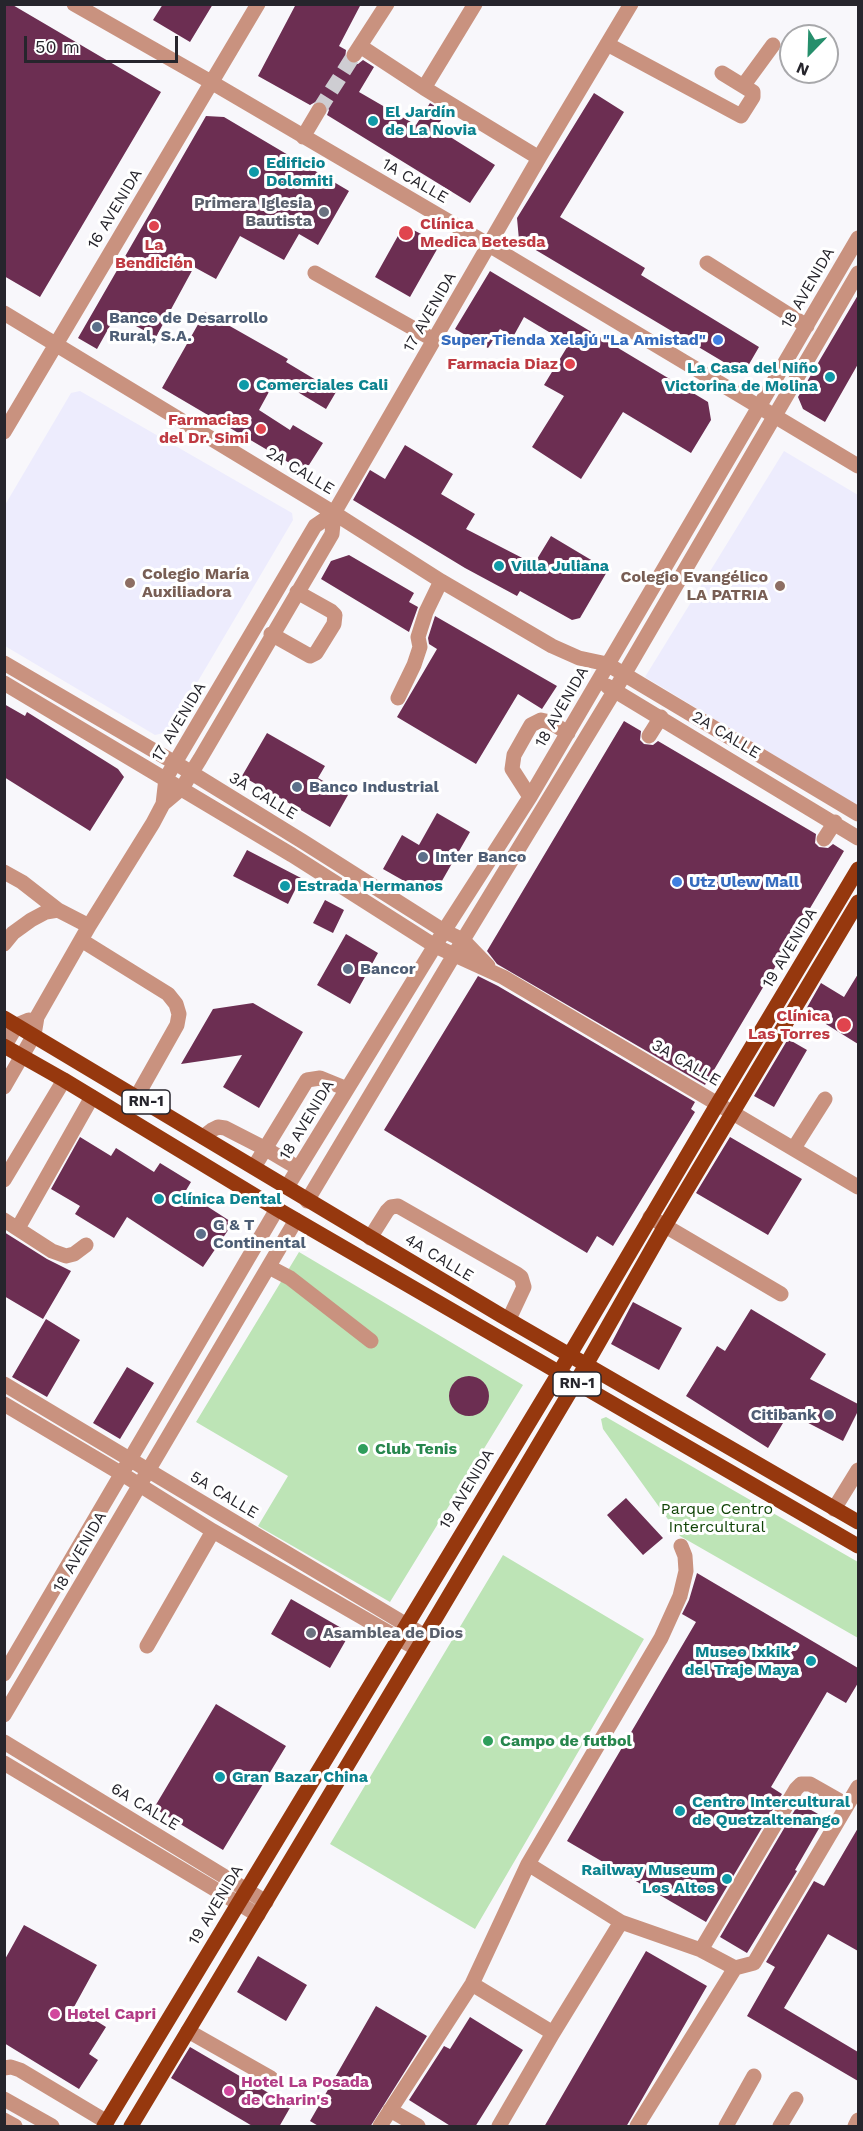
<!DOCTYPE html>
<html>
<head>
<meta charset="utf-8">
<style>
  body { margin:0 }
  #map { position:relative; width:863px; height:2131px; overflow:hidden; background:#f8f7fb; font-family:"Work Sans",sans-serif }
  canvas { display:block }
  .frame { position:absolute; inset:0; border:6px solid #26252c; pointer-events:none }
  .north { position:absolute; left:779px; top:24px; width:60px; height:60px; box-sizing:border-box; background:#fff; border:2px solid #a8a8ab; border-radius:50%; rotate:203deg; font-size:16px; font-weight:700; line-height:24px; text-align:center; color:#26252c }
  .north::after { content:''; display:block; margin:auto; width:21px; height:27px; background:#268f6c; clip-path:polygon(50% 0,100% 100%,50% 72%,0 100%) }
  .scale { position:absolute; left:24px; top:36px; width:154px; height:27px; box-sizing:border-box; border:3px solid #26252c; border-top:0; padding-left:8px; font-size:18px; line-height:21px; white-space:nowrap; color:#26252c; -webkit-text-stroke:4px #fff; paint-order:stroke }
</style>
</head>
<body>
<div id="map">
<canvas width="863" height="2131"></canvas>
<div class="frame"></div>
<div class="north">N</div>
<div class="scale">50 m</div>
</div>
<script>
const ctx = document.querySelector('canvas').getContext('2d');
ctx.lineJoin = 'round';
function fill(path, color) { ctx.fillStyle = color; ctx.fill(path, 'evenodd'); }
const toPath = rows => new Path2D(rows.map(r => 'M' + r).join(''));
function strokePath(path, color, width, dash) { ctx.strokeStyle = color; ctx.lineWidth = width; ctx.lineCap = dash ? 'butt' : 'round'; ctx.setLineDash(dash || []); ctx.stroke(path); }
function drawText(font, color, halo, rows, align = 'center') {
  ctx.font = font + ' "Work Sans",sans-serif'; ctx.lineWidth = 6; ctx.setLineDash([]); ctx.textBaseline = 'middle'; ctx.strokeStyle = halo; ctx.fillStyle = color; for (const [text, x, y, turn = 0] of rows) {
    ctx.save(); ctx.translate(x, y); ctx.rotate((+turn || 0) * Math.PI / 180); ctx.textAlign = isNaN(turn) ? turn : align; if (halo) ctx.strokeText(text, 0, 0); ctx.fillText(text, 0, 0); ctx.restore();
  }
}
const built = toPath([
  [80,391,292,513,293,520,168,732,155,735,5,646,5,505,71,393],
  [784,451,858,495,858,806,645,677]
]);
const green = toPath([
  [299,1252,523,1385,390,1602,258,1526,288,1476,196,1422],
  [606,1417,858,1562,858,1638,680,1536,603,1429,601,1419],
  [503,1555,644,1639,475,1929,330,1844]
]);
const building = toPath([
  [4,4,11,4,161,92,40,297,4,276],
  [163,4,213,4,190,42,153,20],
  [296,4,361,4,339,46,346,50,345,59,349,63,358,64,363,60,374,67,359,92,416,125,430,103,446,113,436,128,495,165,470,203,327,115,329,110,324,102,319,100,310,105,258,76],
  [594,93,624,112,560,217,645,268,641,275,759,347,748,366,732,367,519,240,517,218],
  [206,116,224,117,349,191,318,245,299,234,284,260,240,236,216,279,194,267,156,337,116,315,97,349,78,338],
  [404,225,440,244,410,297,375,277],
  [490,271,708,402,711,420,691,453,623,412,581,479,532,447,564,396,544,385,569,344,524,317,513,337,500,329,488,348,455,329],
  [858,295,858,364,825,422,803,409,798,397],
  [205,312,288,359,286,362,336,392,326,409,276,379,259,410,290,430,293,425,323,443,309,465,298,468,162,388],
  [405,445,453,474,441,494,475,514,466,529,534,564,551,536,608,570,580,618,572,620,520,591,517,596,465,568,353,500,370,470,385,479],
  [349,555,414,593,409,602,418,607,409,632,321,579,331,561],
  [435,616,557,686,542,709,518,694,476,764,397,717,437,649,429,644,428,638],
  [4,704,25,716,27,712,118,769,124,777,90,831,4,777],
  [624,721,641,731,640,740,644,744,653,745,658,741,816,834,815,843,819,847,828,848,833,844,844,851,705,1085,497,964,487,951],
  [267,733,325,766,318,778,348,795,330,827,242,776],
  [437,813,470,832,439,886,420,890,383,869,402,835,419,845],
  [247,850,301,878,288,904,233,876],
  [325,900,344,910,333,933,313,923],
  [346,934,378,953,350,1004,317,985],
  [858,974,858,1044,805,1011,821,983,844,997],
  [478,976,498,986,695,1102,691,1109,695,1112,613,1246,597,1236,587,1253,384,1130],
  [253,1003,303,1032,259,1108,223,1087,242,1055,181,1064,213,1009],
  [788,1039,807,1050,774,1107,754,1096],
  [80,1137,111,1156,116,1148,154,1172,160,1163,191,1182,185,1192,233,1223,203,1267,127,1217,114,1238,75,1214,80,1206,51,1189],
  [730,1137,802,1179,768,1235,696,1193],
  [4,1232,47,1259,71,1271,43,1319,4,1296],
  [633,1302,682,1328,659,1370,611,1344],
  [751,1309,826,1354,810,1379,858,1404,858,1411,843,1441,789,1413,768,1448,686,1396,717,1346,725,1351],
  [46,1319,80,1340,47,1397,12,1377],
  [127,1367,154,1383,120,1439,93,1423],
  '449 1396a20 20 0 1 1 40 0a20 20 0 1 1-40 0Z',
  [626,1498,663,1538,643,1555,607,1515],
  [697,1573,858,1668,858,1683,846,1703,827,1692,771,1787,782,1794,706,1922,567,1841,696,1622,682,1614,689,1600],
  [291,1599,350,1633,330,1668,271,1634],
  [216,1704,286,1746,223,1850,154,1808],
  [799,1803,825,1818,795,1870,797,1871,747,1953,720,1937],
  [858,1828,858,1951,828,1934,784,2008,858,2052,858,2081,747,2016,775,1967,766,1962,814,1881,824,1886],
  [24,1925,97,1965,74,2007,106,2027,89,2054,98,2060,79,2089,4,2043,4,1961],
  [646,1951,707,1986,626,2127,544,2127],
  [258,1956,307,1985,286,2021,237,1992],
  [376,2006,427,2036,370,2127,320,2127,310,2121],
  [470,2017,523,2050,475,2127,452,2127,409,2100,444,2046,450,2049],
  [190,2047,291,2106,279,2127,254,2127,171,2078]
]);
const minorTunnel = toPath([
  [319,110,354,55]
]);
const minor = toPath([
  [74,4,211,82,489,245,858,466],
  [607,44,741,116,753,97,753,92,722,73],
  [360,46,424,88,539,158],
  [354,55,387,4],
  [743,86,773,45],
  [424,88,475,4],
  [303,137,319,110],
  [707,263,807,326],
  [315,273,434,340],
  [4,313,334,513,441,581,552,646,579,658,607,664,858,814],
  [4,432,258,4],
  [271,634,310,656,316,653,334,624,335,615,331,611,297,592],
  [4,663,182,767,302,841,444,931,463,940,488,966],
  [4,683,292,855,435,946,503,977,858,1187],
  [607,686,858,838],
  [398,698,414,665,420,647,418,637,426,612,441,581],
  [649,736,661,717],
  [530,797,512,769,514,755,527,732,531,725,541,720,550,722,568,733],
  [163,804,182,788,200,759,332,534,334,513,539,158,631,4],
  [824,839,835,822],
  [4,872,22,882,58,910],
  [81,940,168,994,176,1004,179,1014,177,1025,137,1096],
  [4,944,13,933,31,920,46,912,58,910,89,926],
  [4,1047,17,1025,29,1020],
  [4,1087,34,1035,37,1017,89,926,153,823,163,804,166,778,315,526,334,513],
  [203,1137,212,1130,218,1127,225,1128,266,1149,298,1168],
  [794,1148,825,1099],
  [254,1167,307,1080,320,1078,347,1089],
  [4,1180,64,1080],
  [287,1187,444,931,530,797,858,238],
  [307,1201,463,940,615,690,858,273],
  [650,1217,781,1294],
  [4,1220,52,1251,66,1256,74,1254,86,1245],
  [18,1228,92,1097],
  [370,1238,387,1211,391,1207,398,1206,517,1274,521,1277,524,1287,509,1319],
  [269,1267,290,1278,371,1341],
  [4,1384,425,1636],
  [4,1404,122,1474,213,1531,417,1649],
  [834,1509,858,1470],
  [147,1646,213,1531],
  [4,1674,277,1209],
  [4,1715,296,1220],
  [4,1742,266,1902],
  [4,1763,258,1915],
  [528,1864,621,1922,553,2033],
  [621,1922,701,1950,735,1968],
  [701,1950,796,1789,801,1784,810,1784,847,1805],
  [472,1984,553,2033,499,2126],
  [188,2031,271,2078],
  [4,2068,11,2067,20,2070,107,2122],
  [4,2099,52,2126],
  [390,2110,418,2126],
  [4,2120,15,2126],
  [380,2126,472,1984,528,1864,661,1638,680,1596,686,1571,685,1556,681,1546],
  [637,2126,735,1968,754,1963,858,1787],
  [726,2126,754,2076],
  [780,2126,796,2099],
  [855,2126,858,2120]
]);
const major = toPath([
  [4,1018,502,1316,858,1522],
  [4,1046,64,1080,277,1209,858,1546],
  [104,2126,559,1373,718,1103,858,869],
  [131,2126,425,1636,586,1365,665,1226,858,902]
]);
const markers = [
  [373,121,6,"#0f9aa8"],
  [254,172,6,"#0f9aa8"],
  [324,212,6,"#6b7280"],
  [154,226,6,"#e0444e"],
  [406,233,8,"#e0444e"],
  [97,327,6,"#5c6f8a"],
  [718,340,6,"#3f7fe0"],
  [570,364,6,"#e0444e"],
  [830,377,6,"#0f9aa8"],
  [244,385,6,"#0f9aa8"],
  [261,429,6,"#e0444e"],
  [499,566,6,"#0f9aa8"],
  [130,583,6,"#8d6e63"],
  [780,586,6,"#8d6e63"],
  [297,787,6,"#5c6f8a"],
  [423,857,6,"#5c6f8a"],
  [677,882,6,"#3f7fe0"],
  [285,886,6,"#0f9aa8"],
  [348,969,6,"#5c6f8a"],
  [844,1025,8,"#e0444e"],
  [159,1199,6,"#0f9aa8"],
  [201,1234,6,"#5c6f8a"],
  [829,1415,6,"#5c6f8a"],
  [363,1449,6,"#2e9e5b"],
  [311,1633,6,"#6b7280"],
  [811,1661,6,"#0f9aa8"],
  [488,1741,6,"#2e9e5b"],
  [220,1777,6,"#0f9aa8"],
  [680,1811,6,"#0f9aa8"],
  [727,1879,6,"#0f9aa8"],
  [55,2014,6,"#d1479c"],
  [229,2091,6,"#d1479c"]
];
const shields = [
  [146,1102,48],
  [577,1384,48]
];
const shieldNames = [
  ["RN-1",146,1102],
  ["RN-1",577,1384]
];
const cultureNames = [
  ["El Jardín",385,112],
  ["de La Novia",385,130],
  ["Edificio",266,163],
  ["Dolomiti",266,181],
  ["La Casa del Niño",818,368,"right"],
  ["Victorina de Molina",818,386,"right"],
  ["Comerciales Cali",256,385],
  ["Villa Juliana",511,566],
  ["Estrada Hermanos",297,886],
  ["Clínica Dental",171,1199],
  ["Museo Ixkik´",799,1652,"right"],
  ["del Traje Maya",799,1670,"right"],
  ["Gran Bazar China",232,1777],
  ["Centro Intercultural",692,1802],
  ["de Quetzaltenango",692,1820],
  ["Railway Museum",715,1870,"right"],
  ["Los Altos",715,1888,"right"]
];
const streetNames = [
  ["1A CALLE",415,181,30],
  ["16 AVENIDA",115,209,-59],
  ["18 AVENIDA",808,288,-60],
  ["17 AVENIDA",430,312,-60],
  ["2A CALLE",300,471,31],
  ["18 AVENIDA",562,707,-60],
  ["17 AVENIDA",179,722,-59],
  ["2A CALLE",726,735,31],
  ["3A CALLE",263,796,31],
  ["19 AVENIDA",790,948,-59],
  ["3A CALLE",686,1063,30],
  ["18 AVENIDA",307,1120,-59],
  ["4A CALLE",439,1258,31],
  ["19 AVENIDA",467,1489,-59],
  ["5A CALLE",224,1495,31],
  ["18 AVENIDA",80,1552,-60],
  ["6A CALLE",145,1807,31],
  ["19 AVENIDA",216,1905,-59]
];
const worshipNames = [
  ["Primera Iglesia",312,203],
  ["Bautista",312,221],
  ["Asamblea de Dios",323,1633,"left"]
];
const healthNames = [
  ["Clínica",420,224,"left"],
  ["Medica Betesda",420,242,"left"],
  ["La",154,245,"center"],
  ["Bendición",154,263,"center"],
  ["Farmacia Diaz",558,364],
  ["Farmacias",249,420],
  ["del Dr. Simi",249,438],
  ["Clínica",830,1016],
  ["Las Torres",830,1034]
];
const serviceNames = [
  ["Banco de Desarrollo",109,318],
  ["Rural, S.A.",109,336],
  ["Banco Industrial",309,787],
  ["Inter Banco",435,857],
  ["Bancor",360,969],
  ["G & T",213,1225],
  ["Continental",213,1243],
  ["Citibank",817,1415,"right"]
];
const shopNames = [
  ["Super Tienda Xelajú \"La Amistad\"",706,340],
  ["Utz Ulew Mall",689,882,"left"]
];
const educationNames = [
  ["Colegio María",142,574],
  ["Auxiliadora",142,592],
  ["Colegio Evangélico",768,577,"right"],
  ["LA PATRIA",768,595,"right"]
];
const leisureNames = [
  ["Club Tenis",375,1449],
  ["Campo de futbol",500,1741]
];
const parkNames = [
  ["Parque Centro",717,1509],
  ["Intercultural",717,1527]
];
const hotelNames = [
  ["Hotel Capri",67,2014],
  ["Hotel La Posada",241,2082],
  ["de Charin's",241,2100]
];
fill(built, '#edecfd');
fill(green, '#bde4b6');
fill(building, '#6c2e52');
strokePath(minorTunnel, '#cecdd2', 15, [15, 8]);
strokePath(minor, '#c9927f', 15);
strokePath(major, '#96380e', 15);
for (const [x, y, r, color] of markers) { const dot = new Path2D(); dot.arc(x, y, r, 0, 2 * Math.PI); ctx.fillStyle = color; ctx.fill(dot); strokePath(dot, '#fff', 2); }
for (const [x, y, w] of shields) { const box = new Path2D(); box.roundRect(x - w / 2, y - 12, w, 24, 4.5); ctx.fillStyle = '#fff'; ctx.fill(box); strokePath(box, '#26252c', 1.5); }
drawText('bold 15px', '#26252c', null, shieldNames);
drawText('bold 16px', '#0d838f', '#fff', cultureNames, 'left');
drawText('16px', '#26252c', '#fff', streetNames);
drawText('bold 16px', '#5b616d', '#fff', worshipNames, 'right');
drawText('bold 16px', '#be3a42', '#fff', healthNames, 'right');
drawText('bold 16px', '#4e5e75', '#fff', serviceNames, 'left');
drawText('bold 16px', '#366cbe', '#fff', shopNames, 'right');
drawText('bold 16px', '#785e54', '#fff', educationNames, 'left');
drawText('bold 16px', '#27864d', '#fff', leisureNames, 'left');
drawText('16px', '#114407', '#fff', parkNames);
drawText('bold 16px', '#b23c85', '#fff', hotelNames, 'left');
</script>
</body>
</html>
